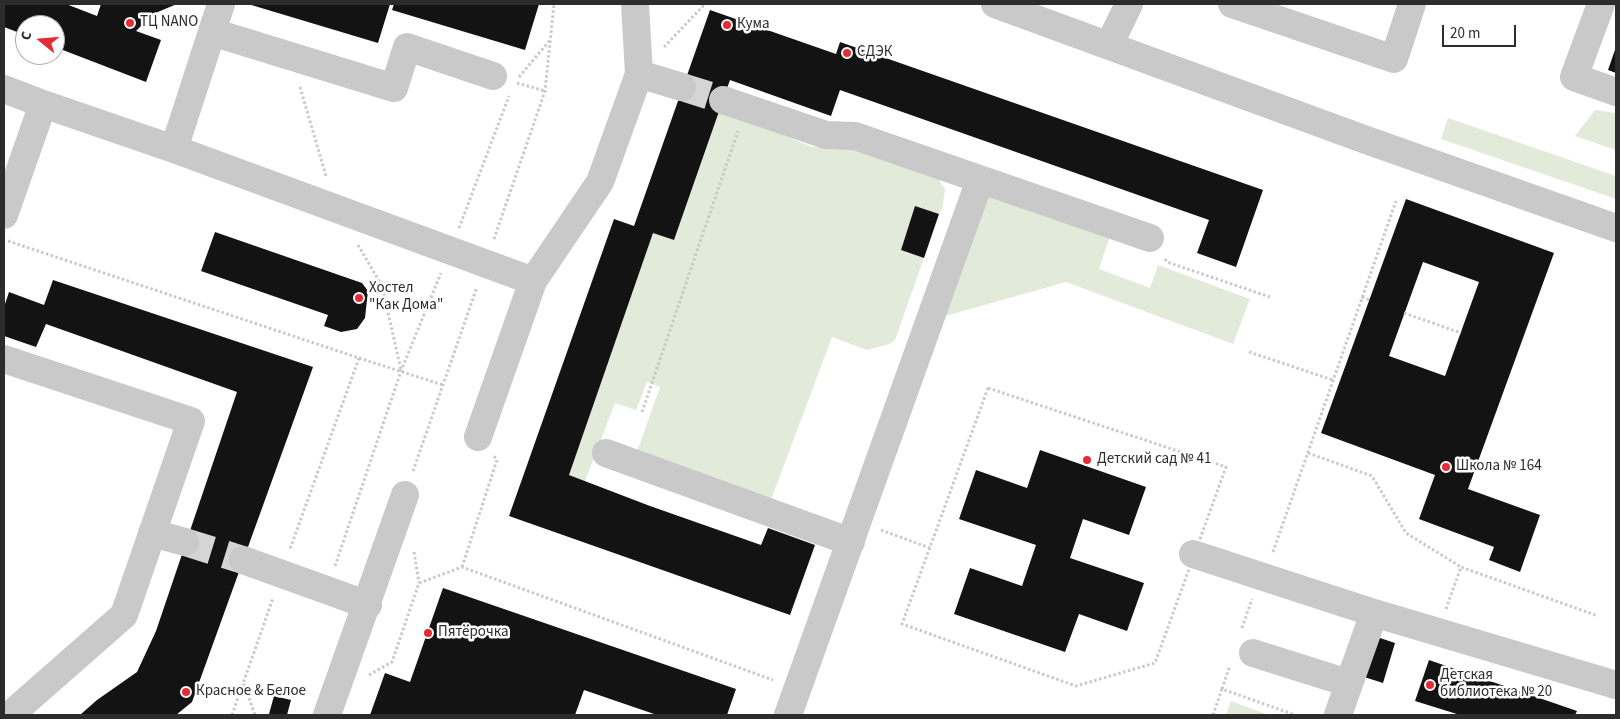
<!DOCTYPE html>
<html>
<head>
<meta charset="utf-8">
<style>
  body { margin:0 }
  #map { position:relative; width:1620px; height:719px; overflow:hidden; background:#fff; font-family:"Source Sans 3",sans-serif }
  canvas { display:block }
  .frame { position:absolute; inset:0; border:5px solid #2c2c2c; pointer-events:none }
  .north { position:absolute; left:15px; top:15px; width:50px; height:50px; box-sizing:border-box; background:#fff; border:1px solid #ababab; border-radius:50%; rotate:287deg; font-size:14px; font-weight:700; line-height:20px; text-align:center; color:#2c2c2c }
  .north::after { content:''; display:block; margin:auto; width:18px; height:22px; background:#e52c36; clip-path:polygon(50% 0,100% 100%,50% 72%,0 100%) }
  .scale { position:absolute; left:1442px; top:25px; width:74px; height:22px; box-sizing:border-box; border:2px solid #2c2c2c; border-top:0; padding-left:6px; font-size:15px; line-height:18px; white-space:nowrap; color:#2c2c2c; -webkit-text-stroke:4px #fff; paint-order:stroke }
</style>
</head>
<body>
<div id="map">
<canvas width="1620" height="719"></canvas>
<div class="frame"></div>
<div class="north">С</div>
<div class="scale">20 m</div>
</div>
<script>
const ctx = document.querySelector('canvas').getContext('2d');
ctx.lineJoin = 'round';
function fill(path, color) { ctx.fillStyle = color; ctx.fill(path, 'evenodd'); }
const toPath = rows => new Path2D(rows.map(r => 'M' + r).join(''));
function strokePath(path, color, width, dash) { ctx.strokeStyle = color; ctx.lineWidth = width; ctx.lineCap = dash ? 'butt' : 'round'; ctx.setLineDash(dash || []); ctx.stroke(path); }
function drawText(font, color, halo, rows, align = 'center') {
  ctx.font = font + ' "Source Sans 3",sans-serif'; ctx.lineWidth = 5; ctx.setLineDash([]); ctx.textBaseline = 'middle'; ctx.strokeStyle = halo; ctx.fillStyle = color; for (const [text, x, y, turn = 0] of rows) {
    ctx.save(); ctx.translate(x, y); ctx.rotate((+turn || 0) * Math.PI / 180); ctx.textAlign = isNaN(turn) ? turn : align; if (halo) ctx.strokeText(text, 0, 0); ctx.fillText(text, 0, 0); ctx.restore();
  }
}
const green = toPath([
  [720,109,812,147,854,145,938,178,945,189,943,205,939,214,915,206,901,250,924,258,895,340,889,344,867,350,832,337,769,505,635,457,660,387,647,382,636,410,615,403,585,481,569,475,653,233,674,240],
  [1595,110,1616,113,1616,150,1575,136],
  [1448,118,1616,176,1616,199,1441,139],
  [983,193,1110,236,1099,269,1150,288,1158,265,1250,299,1233,344,1066,282,938,318],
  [1231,701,1269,715,1226,715]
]);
const building = toPath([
  [4,4,66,4,97,16,101,4,177,4,153,14,136,31,161,40,146,82,55,47,55,25,25,25,25,35,4,27],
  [248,4,390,4,378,43],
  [394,4,539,4,525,50,392,10],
  [710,10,836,54,840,42,1263,190,1236,267,1197,253,1209,220,840,90,831,116,730,80,674,240,653,233,569,475,650,506,761,545,768,528,815,545,790,615,509,516,614,219,634,226],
  [1616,47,1616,73,1608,70],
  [1406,199,1554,253,1468,489,1540,515,1520,572,1489,560,1494,547,1419,519,1435,475,1321,433],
  [1423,262,1479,282,1445,376,1389,356],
  [915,206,939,214,924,258,901,250],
  [215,232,362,283,368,291,365,318,357,329,341,332,324,326,328,315,201,271],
  [53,280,313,367,192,702,176,715,80,715,97,700,137,672,156,631,237,392,46,324,36,347,4,336,4,307,9,292,44,305],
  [1040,450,1146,487,1129,535,1083,519,1070,558,1144,583,1127,631,1079,614,1065,652,954,614,970,568,1022,586,1036,545,959,519,976,470,1027,488],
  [443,588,736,689,727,715,657,715,584,690,575,715,370,715,385,673,410,682],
  [1371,635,1395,643,1383,683,1358,675],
  [1429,660,1577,711,1575,715,1460,715,1415,701],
  [274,696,291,700,287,715,269,714]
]);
const minorTunnel = toPath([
  [682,87,723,100],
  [185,542,243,560]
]);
const path = toPath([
  [664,47,705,4],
  [519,77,550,40],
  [517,83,545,91],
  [300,87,326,176],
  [459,228,509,96],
  [494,239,545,91,554,4],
  [8,241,359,358,290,549],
  [358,245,382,286,401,370],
  [1165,259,1167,262,1270,297],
  [1362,297,1370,300],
  [1404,313,1461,333],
  [1249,352,1333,380],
  [359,358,443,385],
  [988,388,1226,467,1155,663,1076,686,902,624,988,388],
  [642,412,738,131],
  [1308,453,1372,476,1406,533,1461,567],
  [413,471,477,287],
  [881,530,930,548],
  [414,552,419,583],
  [1273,552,1396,201],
  [335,566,401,371,441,273],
  [462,567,497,460,494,456],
  [1446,609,1461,567,1598,616],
  [1242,628,1252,599],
  [369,675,392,662,419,583,462,567,773,680],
  [244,684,255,715],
  [1222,689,1230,665],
  [232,715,273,598],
  [1213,715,1222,689,1295,715]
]);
const minor = toPath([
  [635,4,639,74,682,87],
  [995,4,1369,141,1616,228],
  [1232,4,1394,59,1412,4],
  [1601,4,1574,77,1616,92],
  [212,32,394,88,407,47,493,76],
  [1109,45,1129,4],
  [4,89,43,104],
  [723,100,826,135,855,136,1150,238],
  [174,149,221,4],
  [4,215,43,104,174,149,533,281],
  [4,359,191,421,124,615,10,715],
  [478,437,533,281,600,182,639,74],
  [606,453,851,542],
  [152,533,185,542],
  [1193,554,1374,613,1616,685],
  [243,560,368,605],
  [1253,653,1348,683],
  [327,715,405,495],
  [788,715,980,180],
  [1338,715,1374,613]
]);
const markers = [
  [130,23,5,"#e52c36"],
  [727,25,5,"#e52c36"],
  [847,53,5,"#e52c36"],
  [359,298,5,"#e52c36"],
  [1087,460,5,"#e52c36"],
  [1446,467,5,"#e52c36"],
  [428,633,5,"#e52c36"],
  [1430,685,5,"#e52c36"],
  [186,692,5,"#e52c36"]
];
const poiNames = [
  ["ТЦ NANO",140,23],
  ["Кума",737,25],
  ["СДЭК",857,53],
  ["Хостел",369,289],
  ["\"Как Дома\"",369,306],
  ["Детский сад № 41",1097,460],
  ["Школа № 164",1456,467],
  ["Пятёрочка",438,633],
  ["Детская",1440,676],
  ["библиотека № 20",1440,693],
  ["Красное & Белое",196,692]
];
fill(green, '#e2ead9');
fill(building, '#131313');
strokePath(minorTunnel, '#d5d5d5', 28, [28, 14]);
strokePath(path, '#c9c9c9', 3, [2.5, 2.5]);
strokePath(minor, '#c9c9c9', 28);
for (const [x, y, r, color] of markers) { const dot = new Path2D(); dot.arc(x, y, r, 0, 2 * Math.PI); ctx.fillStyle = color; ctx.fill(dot); strokePath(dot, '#fff', 2); }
drawText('15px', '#2c2c2c', '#fff', poiNames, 'left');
</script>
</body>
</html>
